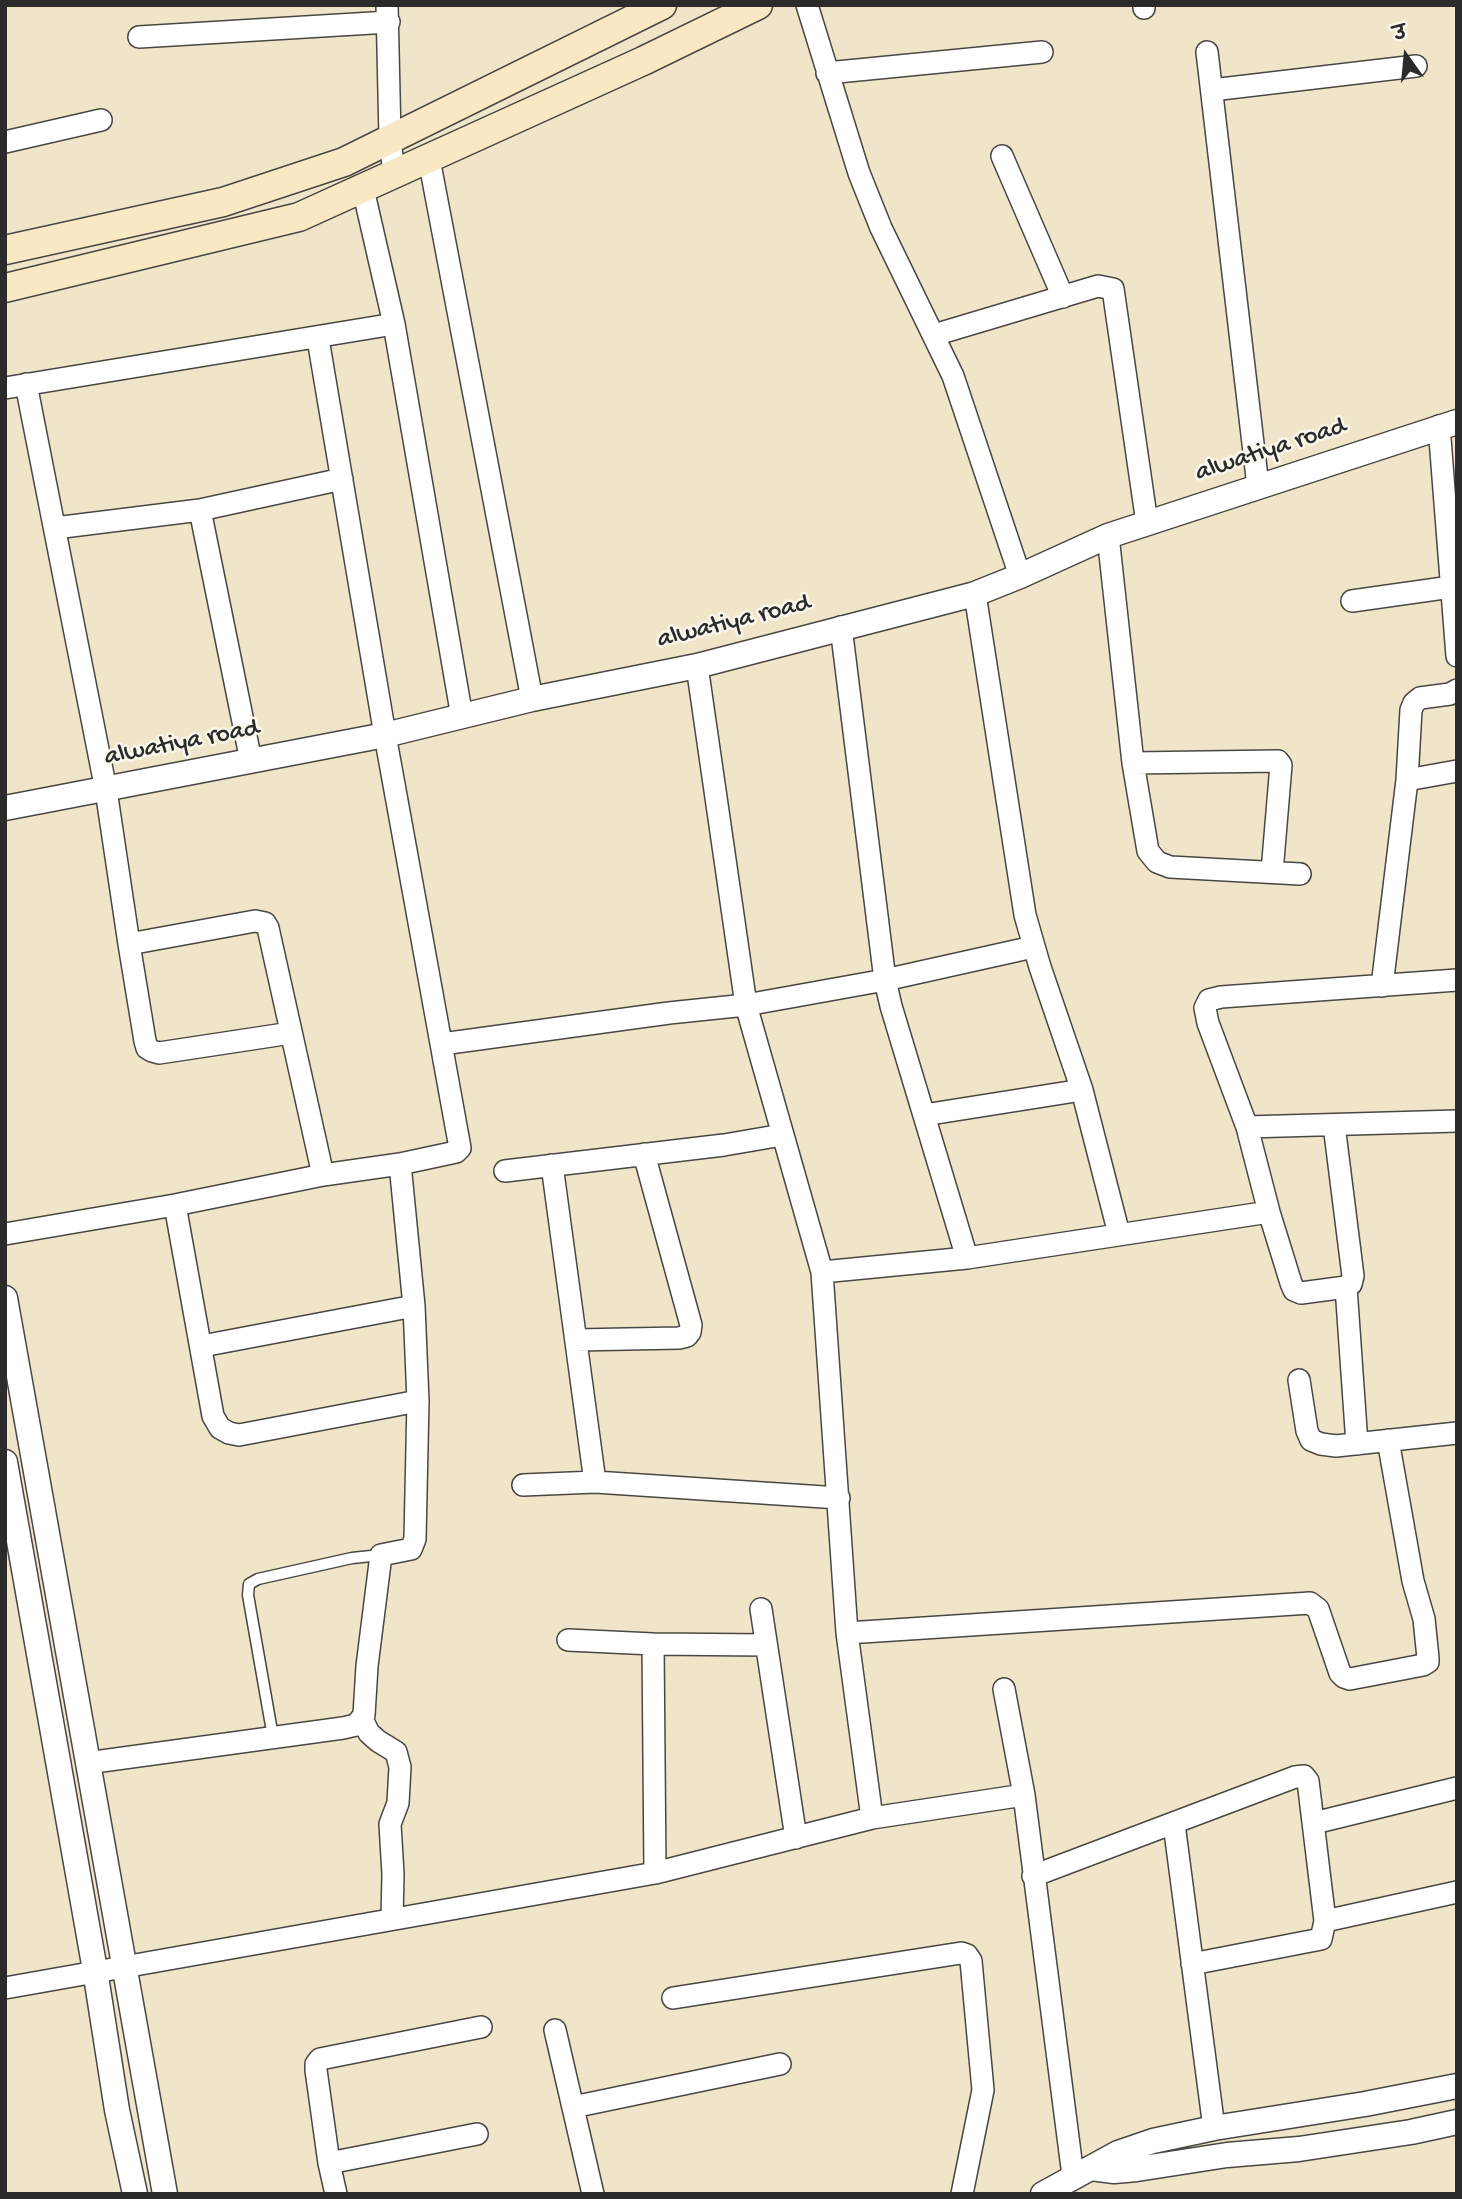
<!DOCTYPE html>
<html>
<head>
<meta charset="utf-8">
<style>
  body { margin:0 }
  #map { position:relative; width:1462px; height:2199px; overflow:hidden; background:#f0e5c8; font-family:"Gochi Hand","Playpen Sans Deva",sans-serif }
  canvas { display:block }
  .frame { position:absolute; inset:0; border:7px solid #2b2b2b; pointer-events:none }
  .north { position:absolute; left:1371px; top:21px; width:70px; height:70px; -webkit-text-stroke:5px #fbf7ec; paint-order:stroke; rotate:345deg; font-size:19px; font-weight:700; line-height:28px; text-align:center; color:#2b2b2b }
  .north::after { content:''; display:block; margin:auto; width:24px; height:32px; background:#2b2b2b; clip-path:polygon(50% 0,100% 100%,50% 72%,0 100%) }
</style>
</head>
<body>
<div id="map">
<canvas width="1462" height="2199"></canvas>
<div class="frame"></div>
<div class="north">उ</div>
</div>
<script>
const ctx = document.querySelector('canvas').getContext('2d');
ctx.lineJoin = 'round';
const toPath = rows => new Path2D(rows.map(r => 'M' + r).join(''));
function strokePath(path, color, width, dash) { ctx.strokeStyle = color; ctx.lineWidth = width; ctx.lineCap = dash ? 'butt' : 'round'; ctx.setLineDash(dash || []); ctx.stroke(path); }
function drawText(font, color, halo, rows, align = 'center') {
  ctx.font = font + ' "Gochi Hand",sans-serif'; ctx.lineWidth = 5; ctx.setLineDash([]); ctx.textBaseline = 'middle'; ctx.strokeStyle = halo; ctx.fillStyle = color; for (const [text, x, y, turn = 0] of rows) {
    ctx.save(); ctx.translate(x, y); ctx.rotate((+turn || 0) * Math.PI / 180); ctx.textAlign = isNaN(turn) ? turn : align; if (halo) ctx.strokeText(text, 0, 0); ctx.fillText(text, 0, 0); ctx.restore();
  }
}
const service = toPath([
  [273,1737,248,1595,249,1584,258,1579,352,1558,381,1555]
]);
const minor = toPath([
  [387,5,390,138,394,175],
  [807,5,859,173,881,228,953,376,1020,576],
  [1144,5,1144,8],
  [139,37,389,22],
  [1207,52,1258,486],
  [827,73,1042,52],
  [1212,90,1416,66],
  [5,142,101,120],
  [1002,156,1063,297],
  [429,159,532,699],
  [363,189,394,324,462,717],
  [934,335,1098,286,1113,289,1147,523],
  [26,384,106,790,129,944,255,921,265,923,268,928,323,1175],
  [5,388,394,324],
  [1439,426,1457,656],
  [200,510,251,761],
  [55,528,200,510,342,479],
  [1108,536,1133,763,1148,851,1157,862,1170,867,1300,874],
  [975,594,1025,915,1040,967,1082,1090,1119,1234],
  [1352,601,1451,587],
  [841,627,885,980,891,1006,967,1258],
  [1133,763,1278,761,1281,765,1272,872],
  [1407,780,1457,771],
  [129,944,145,1041,147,1048,152,1051,159,1053,291,1033],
  [1382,986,1407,780,1411,710,1414,703,1420,698,1450,694,1457,690],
  [442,1044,669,1013,746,1005,885,980,1033,947],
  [924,1115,1082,1090],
  [1334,1125,1353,1276,1351,1284,1346,1287,1301,1293,1294,1290,1291,1283,1269,1212,1247,1127,1208,1023,1205,1008,1209,1000,1221,997,1457,980],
  [1247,1127,1457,1121],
  [552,1165,595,1482],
  [505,1171,724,1145,782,1135],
  [175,1205,213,1416,220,1428,229,1433,239,1435,418,1401],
  [5,1234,175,1205,323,1175,400,1164,456,1152,460,1148,385,735,318,339],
  [822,1272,967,1258,1269,1212],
  [1346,1287,1357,1444],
  [576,1340,679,1338,687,1336,690,1332,691,1325,644,1154],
  [202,1346,414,1306],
  [1299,1380,1307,1431,1311,1440,1321,1444,1336,1446,1457,1433],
  [523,1485,595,1482,839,1498],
  [761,1609,796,1838],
  [847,1633,1310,1603,1318,1609,1340,1673,1344,1677,1350,1679,1423,1665,1428,1662,1428,1658,1424,1619,1413,1581,1388,1440],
  [568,1640,653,1644,766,1645],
  [653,1644,655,1873],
  [1004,1689,1024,1795,1073,2176],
  [362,1719,369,1733,378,1741,396,1752,400,1767,398,1803,390,1824,393,1874,392,1919],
  [87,1763,343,1728,356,1725,364,1715,367,1666,381,1555,411,1549,415,1539,418,1401,414,1306,400,1164],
  [872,1818,1024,1795],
  [1314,1823,1457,1788],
  [1174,1824,1214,2128],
  [1033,1876,1295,1777,1304,1776,1308,1781,1325,1921,1321,1939,1192,1964],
  [1325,1921,1457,1892],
  [5,1988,655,1873,872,1818,847,1633,822,1272,746,1005,697,666],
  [673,1998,961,1953,967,1955,971,1961,983,2090,962,2194],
  [555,2030,593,2194],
  [573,2107,780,2064],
  [329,2163,477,2134],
  [336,2194,329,2163,316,2070,316,2064,320,2059,481,2027]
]);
const tertiary = toPath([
  [5,808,385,735,532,699,697,666,975,594,1020,576,1108,536,1457,422],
  [5,1298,165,2194],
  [5,1462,95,1970,117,2110,135,2194],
  [1091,2168,1114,2171,1137,2169,1227,2155,1299,2149,1411,2132,1457,2122],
  [1043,2194,1118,2153,1153,2141,1214,2128,1365,2104,1457,2086]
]);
const secondary = toPath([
  [5,250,223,202,344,162,662,5],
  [5,288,299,217,643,61,758,5]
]);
const streetNames = [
  ["alwatiya road",1271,451,-18],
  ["alwatiya road",734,623,-14],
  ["alwatiya road",182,744,-11]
];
strokePath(service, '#494743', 13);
strokePath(minor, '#494743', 24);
strokePath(tertiary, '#494743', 27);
strokePath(secondary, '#494743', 31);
strokePath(service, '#fff', 10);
strokePath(minor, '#fff', 21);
strokePath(tertiary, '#fff', 24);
strokePath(secondary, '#f8e8c3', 28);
drawText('26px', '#2b2b2b', '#fbf7ec', streetNames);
</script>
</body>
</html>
